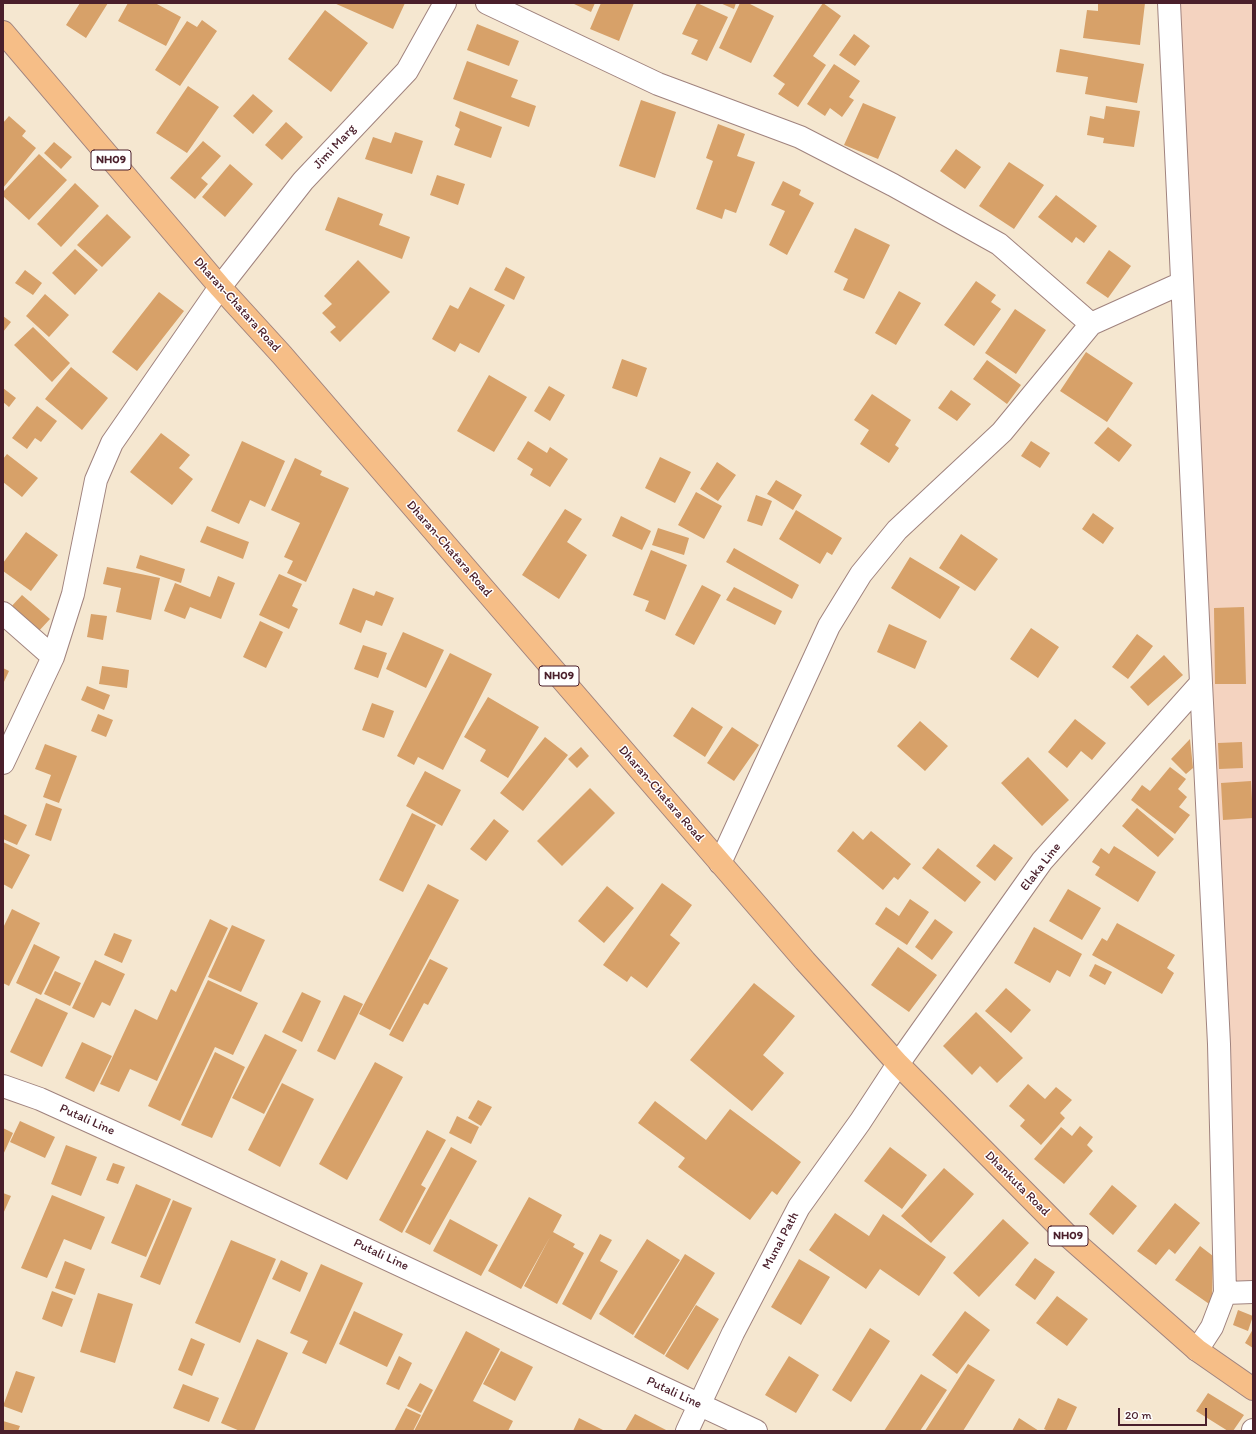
<!DOCTYPE html>
<html>
<head>
<meta charset="utf-8">
<style>
  body { margin:0 }
  #map { position:relative; width:1256px; height:1434px; overflow:hidden; background:#f5e7d0; font-family:Itim,sans-serif }
  canvas { display:block }
  .frame { position:absolute; inset:0; border:4px solid #4a1f2b; pointer-events:none }
  .scale { position:absolute; left:1118px; top:1408px; width:89px; height:18px; box-sizing:border-box; border:2px solid #4a1f2b; border-top:0; padding-left:5px; font-size:12px; line-height:14px; white-space:nowrap; color:#4a1f2b; -webkit-text-stroke:3px #fff; paint-order:stroke }
</style>
</head>
<body>
<div id="map">
<canvas width="1256" height="1434"></canvas>
<div class="frame"></div>
<div class="scale">20 m</div>
</div>
<script>
const ctx = document.querySelector('canvas').getContext('2d');
ctx.lineJoin = 'round';
function fill(path, color) { ctx.fillStyle = color; ctx.fill(path, 'evenodd'); }
const toPath = rows => new Path2D(rows.map(r => 'M' + r).join(''));
function strokePath(path, color, width, dash) { ctx.strokeStyle = color; ctx.lineWidth = width; ctx.lineCap = dash ? 'butt' : 'round'; ctx.setLineDash(dash || []); ctx.stroke(path); }
function drawText(font, color, halo, rows, align = 'center') {
  ctx.font = font + ' Itim,sans-serif'; ctx.lineWidth = 3; ctx.setLineDash([]); ctx.textBaseline = 'middle'; ctx.strokeStyle = halo; ctx.fillStyle = color; for (const [text, x, y, turn = 0] of rows) {
    ctx.save(); ctx.translate(x, y); ctx.rotate((+turn || 0) * Math.PI / 180); ctx.textAlign = isNaN(turn) ? turn : align; if (halo) ctx.strokeText(text, 0, 0); ctx.fillText(text, 0, 0); ctx.restore();
  }
}
const built = toPath([
  [1169,3,1253,3,1253,1292,1225,1293]
]);
const building = toPath([
  [80,3,108,3,86,38,66,25],
  [128,3,155,3,181,17,166,46,118,21],
  [334,3,405,3,393,29],
  [572,3,595,3,591,12],
  [601,3,634,3,619,41,590,29],
  [697,3,728,17,707,61,691,54,698,40,682,34],
  [720,3,736,3,734,9],
  [740,3,748,3,774,16,751,63,719,48],
  [823,3,841,16,813,56,826,65,798,107,778,94,785,84,773,76],
  [1098,3,1145,3,1140,45,1083,38,1087,10,1098,11],
  [325,10,368,43,331,92,288,59],
  [202,20,217,31,180,86,155,70,187,21,197,27],
  [477,24,519,41,509,66,467,50],
  [854,34,870,46,855,66,839,55],
  [1060,49,1144,64,1137,103,1085,94,1088,77,1056,72],
  [467,61,518,80,511,97,536,106,529,127,453,99],
  [834,64,860,81,849,97,854,100,842,117,830,108,825,116,807,104],
  [188,86,219,107,187,153,156,133],
  [253,94,273,111,253,134,233,116],
  [641,100,676,112,655,178,619,166],
  [863,103,896,117,878,159,844,145],
  [1106,106,1140,111,1134,147,1103,143,1104,138,1087,135,1090,116,1104,119],
  [460,111,502,127,491,158,454,145,460,129,455,126],
  [9,116,26,131,22,136,36,148,3,188,3,123],
  [286,122,303,137,282,160,265,145],
  [718,124,745,134,737,156,755,162,736,213,725,209,722,219,696,209,713,161,706,158],
  [395,132,423,141,412,174,365,159,373,137,391,143],
  [203,141,221,156,201,178,208,184,195,199,170,178],
  [54,142,72,157,61,169,44,153],
  [956,149,981,167,965,189,940,171],
  [39,154,67,180,29,220,3,196,3,192],
  [1009,162,1044,185,1014,229,979,206],
  [230,164,253,184,225,217,202,197],
  [437,175,465,184,458,205,430,195],
  [783,181,801,190,799,195,814,203,787,255,769,245,785,211,771,205],
  [75,183,99,206,61,247,37,224],
  [1056,195,1097,226,1084,243,1076,237,1072,243,1038,217],
  [338,197,383,214,379,225,410,237,402,259,325,230],
  [107,214,131,237,102,267,77,245],
  [855,228,890,245,864,299,843,290,848,279,834,272],
  [75,249,98,270,75,295,52,273],
  [1109,250,1131,266,1108,298,1086,283],
  [358,260,390,292,340,342,330,332,336,327,322,313,332,304,324,296],
  [506,267,525,277,514,300,494,290],
  [25,270,42,283,33,295,15,283],
  [976,281,996,295,991,302,1001,309,974,346,944,325],
  [470,287,505,305,479,353,460,343,455,352,432,339,450,305,458,309],
  [899,291,921,303,896,345,875,333],
  [159,292,184,311,137,371,112,352],
  [45,294,69,315,49,337,26,316],
  [1015,309,1046,330,1016,374,985,353],
  [3,316,11,322,3,332],
  [33,327,70,363,52,382,14,345],
  [1086,352,1133,383,1107,422,1060,391],
  [622,359,647,368,637,397,612,388],
  [987,360,1021,385,1007,404,973,379],
  [71,367,108,398,82,430,45,399],
  [489,375,527,397,494,452,457,431],
  [549,386,565,395,550,421,534,411],
  [3,388,16,398,9,407,3,402],
  [951,390,971,404,957,421,938,408],
  [872,394,911,420,895,445,899,448,889,463,860,444,869,430,854,420],
  [37,406,57,421,41,442,35,438,27,449,12,438],
  [1108,427,1132,445,1119,462,1094,443],
  [161,433,190,455,179,468,193,479,172,505,130,472],
  [242,441,285,461,265,507,250,500,239,524,211,511],
  [528,441,547,453,550,447,568,459,550,487,530,475,533,469,517,459],
  [1031,441,1050,453,1040,468,1021,456],
  [7,454,38,478,22,497,3,482,3,459],
  [660,457,691,472,675,503,645,488],
  [295,458,322,471,320,475,349,488,306,582,287,573,293,561,284,557,300,523,271,510],
  [717,462,736,475,718,501,700,489],
  [776,480,802,495,793,510,767,494],
  [696,492,722,506,704,539,678,525],
  [756,495,772,501,762,526,747,521],
  [565,509,582,519,567,542,587,555,559,599,522,575],
  [796,510,842,538,832,555,827,552,820,564,779,539],
  [1093,513,1114,528,1103,544,1082,529],
  [621,516,651,531,642,550,612,536],
  [207,526,249,542,243,559,200,542],
  [658,528,689,538,684,555,652,545],
  [26,532,58,555,31,591,3,571,3,563],
  [961,534,998,559,975,591,939,568],
  [734,548,799,585,792,599,726,562],
  [651,550,687,565,665,620,645,611,649,601,633,595],
  [140,555,185,569,181,583,136,568],
  [910,557,960,587,940,619,891,588],
  [107,567,160,578,151,620,116,612,121,588,103,584],
  [279,574,302,584,292,606,298,609,289,629,259,615],
  [218,576,235,583,221,619,190,607,185,619,164,611,175,583,210,597],
  [702,585,721,595,694,645,675,635],
  [734,587,782,611,775,625,726,600],
  [353,588,374,596,376,591,394,598,382,626,366,620,361,633,339,624],
  [22,595,50,619,37,633,9,609],
  [1244,607,1246,684,1215,684,1214,608],
  [91,614,107,616,103,640,87,637],
  [260,621,283,632,266,668,243,657],
  [889,624,927,641,915,669,877,652],
  [1031,628,1059,647,1038,678,1010,659],
  [403,632,444,650,426,688,386,669],
  [1137,634,1153,646,1128,679,1112,667],
  [363,645,387,653,378,678,354,669],
  [450,653,492,674,443,770,418,757,414,765,397,756],
  [1164,655,1183,675,1148,706,1130,687],
  [102,666,129,670,127,688,99,684],
  [3,668,9,671,3,684],
  [87,686,110,695,104,710,81,700],
  [488,697,539,727,508,778,480,761,486,750,464,737],
  [372,703,394,711,384,738,362,730],
  [692,707,723,727,705,757,673,736],
  [98,714,113,720,106,737,91,731],
  [1075,719,1106,743,1092,760,1081,751,1067,768,1048,752],
  [920,721,948,746,925,771,897,746],
  [732,727,759,745,734,781,707,763],
  [545,737,568,755,523,811,500,793],
  [1190,739,1193,768,1186,774,1171,759],
  [1242,742,1243,768,1219,769,1218,743],
  [45,744,77,756,59,803,43,797,51,775,35,769],
  [581,747,589,756,577,768,568,759],
  [1028,757,1069,800,1042,826,1001,783],
  [1170,767,1186,779,1178,789,1187,797,1179,807,1190,815,1175,834,1131,800,1142,785,1150,791],
  [425,771,461,790,442,826,406,806],
  [1251,781,1253,818,1223,820,1221,783],
  [590,788,615,813,562,866,537,841],
  [46,803,62,809,51,841,35,835],
  [1137,808,1174,839,1158,857,1122,826],
  [412,813,436,825,403,892,379,880],
  [3,814,27,825,17,845,3,839],
  [494,819,509,831,486,861,470,849],
  [853,831,863,840,871,831,911,864,898,880,894,877,883,890,837,851],
  [3,842,30,855,12,889,3,884],
  [994,844,1013,858,995,881,976,866],
  [1114,846,1156,872,1138,902,1095,875,1100,867,1092,862,1101,848,1109,854],
  [938,848,981,882,965,902,922,868],
  [662,883,692,905,670,935,680,943,647,988,631,976,627,982,603,965],
  [428,884,459,900,390,1030,359,1014],
  [607,886,634,908,604,943,578,921],
  [1068,889,1101,908,1082,940,1049,921],
  [910,899,929,912,907,945,875,924,886,907,899,916],
  [12,909,40,923,9,986,3,983,3,928],
  [210,919,228,928,157,1081,130,1069,119,1092,100,1084,135,1009,157,1020,171,989,176,992],
  [935,919,953,932,932,960,915,947],
  [1117,923,1175,955,1167,968,1174,973,1162,994,1092,955,1102,938,1107,941],
  [232,925,265,940,241,992,208,977],
  [1034,927,1082,954,1070,977,1057,970,1050,983,1014,963],
  [114,933,132,940,122,963,104,955],
  [34,944,60,957,41,995,16,983],
  [898,947,937,975,909,1012,871,985],
  [430,959,448,968,428,1005,424,1003,403,1042,389,1035],
  [95,960,125,974,110,1006,102,1002,94,1018,72,1008],
  [1095,964,1112,972,1105,985,1089,976],
  [55,971,81,983,70,1006,44,994],
  [208,980,258,1003,233,1055,215,1047,180,1121,148,1106],
  [754,983,795,1016,763,1055,784,1073,752,1111,690,1060],
  [1006,988,1031,1010,1011,1033,985,1011],
  [302,992,321,1001,302,1042,282,1032],
  [344,995,363,1004,335,1060,317,1051],
  [36,998,68,1013,42,1067,10,1052],
  [976,1012,1023,1058,997,1083,980,1066,972,1075,943,1046],
  [265,1034,297,1050,264,1114,232,1098],
  [82,1042,112,1056,94,1092,65,1078],
  [215,1052,245,1067,212,1138,181,1125],
  [375,1062,403,1077,347,1180,319,1164],
  [282,1083,314,1099,280,1167,248,1150],
  [1028,1084,1045,1099,1056,1087,1072,1100,1060,1113,1065,1118,1041,1145,1020,1126,1025,1120,1009,1106],
  [478,1100,492,1107,481,1126,468,1118],
  [655,1101,706,1140,730,1109,801,1162,777,1195,772,1191,750,1220,678,1167,685,1158,638,1123],
  [457,1116,479,1127,471,1144,449,1133],
  [20,1121,55,1137,45,1158,10,1142],
  [1080,1126,1093,1137,1087,1145,1093,1151,1064,1184,1034,1159,1061,1127,1072,1136],
  [3,1128,13,1133,3,1155],
  [427,1130,446,1140,421,1185,426,1188,402,1233,379,1220],
  [66,1145,97,1157,81,1196,51,1184],
  [451,1147,477,1161,430,1245,405,1232],
  [890,1147,927,1175,902,1209,864,1181],
  [113,1163,125,1167,118,1184,106,1180],
  [944,1168,974,1194,931,1243,901,1216],
  [136,1184,171,1199,146,1257,111,1243],
  [1112,1185,1137,1206,1113,1235,1089,1214],
  [3,1193,11,1196,3,1214],
  [52,1195,105,1217,91,1250,64,1239,47,1278,21,1268],
  [529,1197,562,1215,553,1232,575,1244,573,1247,584,1253,557,1304,524,1286,550,1237,521,1289,488,1271],
  [173,1200,192,1208,160,1285,140,1277],
  [1175,1203,1200,1223,1175,1254,1169,1249,1156,1265,1137,1251],
  [835,1213,869,1236,883,1214,946,1257,919,1296,880,1269,866,1289,809,1250],
  [450,1219,498,1245,481,1276,433,1251],
  [1003,1219,1029,1243,979,1297,953,1273],
  [600,1234,612,1240,600,1261,618,1271,591,1320,562,1304],
  [647,1239,680,1260,633,1335,599,1314],
  [231,1240,276,1259,240,1343,195,1323],
  [1200,1246,1213,1256,1212,1306,1175,1280],
  [685,1254,715,1273,664,1355,634,1337],
  [1035,1258,1055,1272,1035,1300,1015,1285],
  [799,1259,830,1277,801,1325,771,1307],
  [281,1260,308,1273,300,1292,272,1279],
  [65,1261,85,1269,75,1295,55,1288],
  [321,1264,363,1283,326,1364,302,1353,308,1341,290,1333],
  [52,1291,73,1299,62,1327,42,1319],
  [98,1293,133,1304,115,1363,80,1352],
  [1057,1296,1088,1319,1067,1346,1036,1323],
  [696,1305,719,1319,688,1370,665,1356],
  [1238,1310,1253,1316,1248,1331,1233,1325],
  [354,1311,403,1334,387,1367,339,1344],
  [965,1311,990,1330,957,1374,932,1355],
  [870,1328,890,1341,851,1402,832,1390],
  [1253,1329,1253,1348,1245,1343],
  [466,1331,500,1349,473,1401,513,1421,508,1431,414,1431],
  [191,1338,205,1344,192,1376,178,1370],
  [257,1339,288,1353,254,1431,240,1431,221,1423],
  [501,1351,533,1367,515,1401,483,1384],
  [399,1356,412,1363,399,1390,386,1384],
  [789,1356,819,1375,796,1413,765,1395],
  [968,1364,995,1380,963,1431,925,1431],
  [16,1371,35,1377,22,1413,3,1406],
  [921,1374,947,1390,920,1431,884,1431],
  [420,1383,433,1390,421,1413,407,1406],
  [183,1384,219,1398,209,1422,173,1408],
  [1208,1393,1244,1415,1233,1431,1228,1431,1196,1411],
  [1058,1398,1077,1407,1066,1431,1048,1431,1044,1429],
  [406,1408,421,1415,413,1431,394,1431],
  [635,1414,668,1431,625,1431],
  [579,1418,605,1431,573,1431],
  [1019,1418,1039,1431,1012,1431],
  [3,1421,20,1426,18,1431,3,1431]
]);
const minor = toPath([
  [487,3,658,84,800,137,893,185,999,244,1091,324],
  [1169,3,1201,683,1219,1044,1225,1293,1212,1327,1197,1350],
  [3,613,53,657],
  [3,763,53,657,73,594,96,480,112,443,220,287,303,181,407,71,445,3],
  [720,863,829,626,861,574,897,530,1002,432,1091,324,1182,283],
  [3,1086,40,1099,166,1156,756,1431],
  [1225,1293,1253,1292],
  [687,1431,733,1333,799,1207,860,1122,898,1064,1042,861,1201,683],
  [1253,1431,1253,1430]
]);
const primary = toPath([
  [3,32,220,287,282,355,805,961,898,1064,1069,1237,1197,1350,1253,1389]
]);
const shields = [
  [111,160,40],
  [559,676,40],
  [1068,1236,40]
];
const shieldNames = [
  ["NH09",111,160],
  ["NH09",559,676],
  ["NH09",1068,1236]
];
const streetNames = [
  ["Jimi Marg",335,147,-47],
  ["Dharan-Chatara Road",237,305,48],
  ["Dharan-Chatara Road",449,549,49],
  ["Dharan-Chatara Road",661,794,49],
  ["Elaka Line",1041,867,-52],
  ["Putali Line",87,1120,24],
  ["Dhankuta Road",1017,1184,45],
  ["Munal Path",781,1241,-62],
  ["Putali Line",381,1255,25],
  ["Putali Line",674,1393,25]
];
fill(built, '#f4d3c0');
fill(building, '#d7a169');
strokePath(minor, '#a0837e', 24);
strokePath(primary, '#a0837e', 24);
strokePath(minor, '#fff', 22);
strokePath(primary, '#f6be87', 22);
for (const [x, y, w] of shields) { const box = new Path2D(); box.roundRect(x - w / 2, y - 10, w, 20, 3); ctx.fillStyle = '#fff'; ctx.fill(box); strokePath(box, '#4a1f2b', 1); }
drawText('bold 12px', '#4a1f2b', null, shieldNames);
drawText('13px', '#4a1f2b', '#fff', streetNames);
</script>
</body>
</html>
